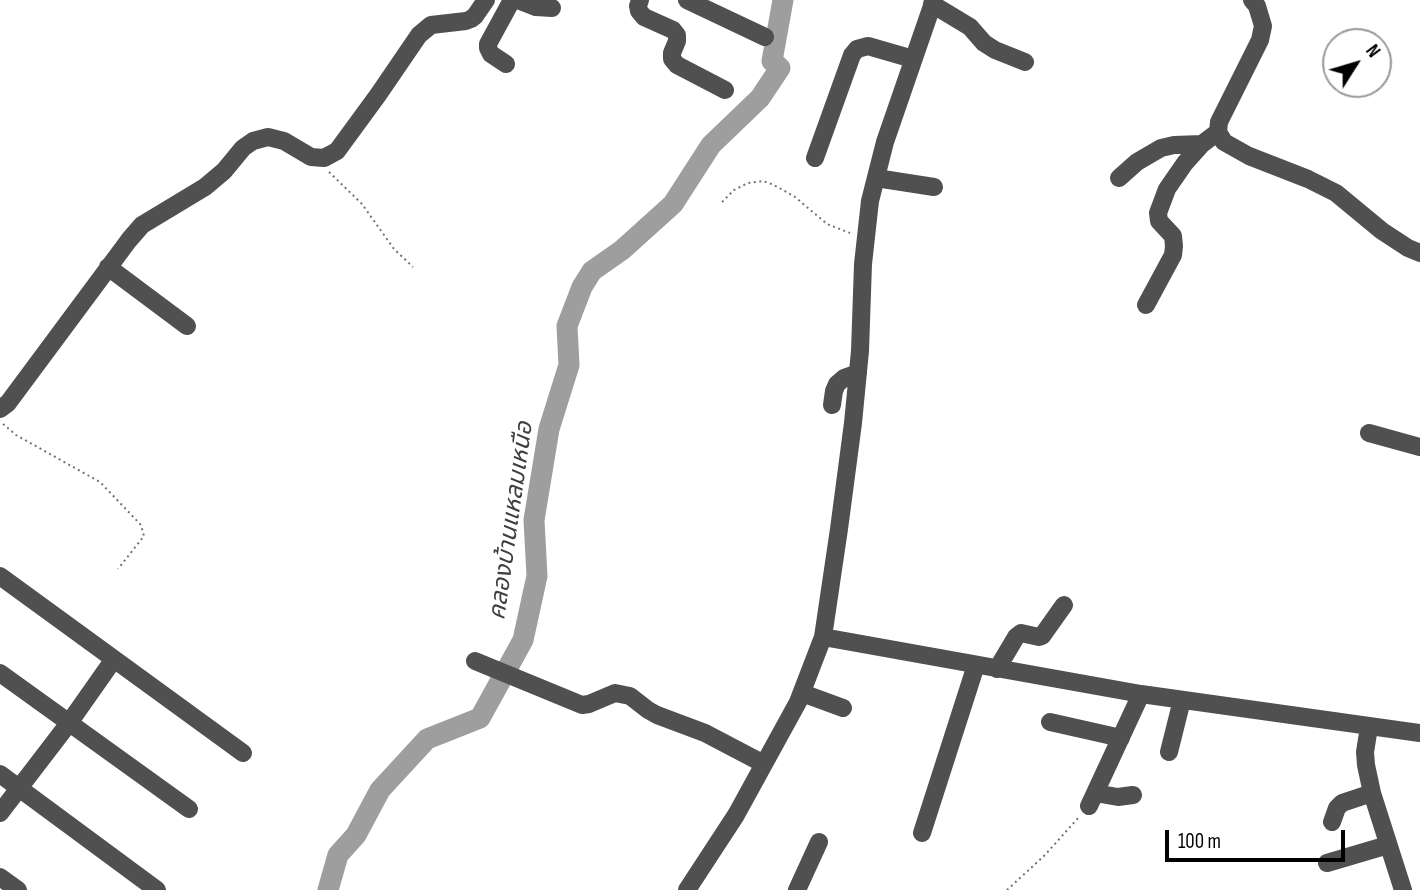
<!DOCTYPE html>
<html>
<head>
<meta charset="utf-8">
<style>
  body { margin:0 }
  #map { position:relative; width:1420px; height:890px; overflow:hidden; background:#fff; font-family:"Sofia Sans Condensed",sans-serif }
  canvas { display:block }
  .north { position:absolute; left:1322px; top:28px; width:70px; height:70px; box-sizing:border-box; background:#fff; border:2px solid #999; border-radius:50%; rotate:53deg; font-size:19px; font-weight:700; line-height:28px; text-align:center; color:#000 }
  .north::after { content:''; display:block; margin:auto; width:24px; height:32px; background:#000; clip-path:polygon(50% 0,100% 100%,50% 72%,0 100%) }
  .scale { position:absolute; left:1165px; top:830px; width:180px; height:32px; box-sizing:border-box; border:4px solid #000; border-top:0; padding-left:9px; font-size:21px; line-height:24px; white-space:nowrap; color:#000; -webkit-text-stroke:5px #fff; paint-order:stroke }
</style>
</head>
<body>
<div id="map">
<canvas width="1420" height="890"></canvas>
<div class="north">N</div>
<div class="scale">100 m</div>
</div>
<script>
const ctx = document.querySelector('canvas').getContext('2d');
ctx.lineJoin = 'round';
const toPath = rows => new Path2D(rows.map(r => 'M' + r).join(''));
function strokePath(path, color, width, dash) { ctx.strokeStyle = color; ctx.lineWidth = width; ctx.lineCap = dash ? 'butt' : 'round'; ctx.setLineDash(dash || []); ctx.stroke(path); }
function drawText(font, color, halo, rows, align = 'center') {
  ctx.font = font + ' "Sofia Sans Condensed","Noto Sans Thai",sans-serif'; ctx.lineWidth = 5; ctx.setLineDash([]); ctx.textBaseline = 'middle'; ctx.strokeStyle = halo; ctx.fillStyle = color; for (const [text, x, y, turn = 0] of rows) {
    ctx.save(); ctx.translate(x, y); ctx.rotate((+turn || 0) * Math.PI / 180); ctx.textAlign = isNaN(turn) ? turn : align; if (halo) ctx.strokeText(text, 0, 0); ctx.fillText(text, 0, 0); ctx.restore();
  }
}
const river = toPath([
  [328,890,338,855,356,835,380,790,427,739,480,718,523,640,537,576,534,520,549,429,569,365,567,326,582,287,592,271,622,250,673,204,711,145,760,98,780,68,772,61,783,0]
]);
const path = toPath([
  [329,172,362,204,394,249,413,267],
  [722,202,734,190,748,183,763,181,774,185,795,197,827,224,850,233],
  [3,424,16,435,100,482,141,525,144,536,118,569],
  [1007,890,1045,855,1079,817]
]);
const minor = toPath([
  [518,0,536,7,552,8],
  [640,0,638,6,639,11,644,17,673,30,677,35,677,41,672,53,672,59,677,65,725,90],
  [687,0,765,37],
  [1252,0,1257,6,1263,26,1260,40,1219,122,1218,132,1224,142,1249,156,1308,179,1336,193,1382,231,1408,248,1420,253],
  [932,4,970,27,984,43,995,50,1025,62],
  [506,64,491,54,488,48,488,44,512,0],
  [815,158,852,55,857,49,868,46,913,59],
  [876,178,934,187],
  [1119,178,1137,162,1161,148,1174,145,1202,144],
  [108,267,187,326],
  [1146,305,1173,255,1174,246,1173,236,1159,221,1158,213,1167,189,1185,163,1202,144,1218,132],
  [832,405,834,391,837,384,844,378,858,373],
  [0,409,8,403,129,240,142,225,205,187,224,171,243,148,253,141,268,137,284,141,311,157,324,158,337,151,378,95,419,35,431,25,466,21,471,19,475,16,486,0],
  [1369,433,1420,447],
  [0,576,243,753],
  [823,637,1141,694,1420,733],
  [475,661,582,705,589,704,615,693,630,696,648,710,657,715,705,733,764,764],
  [997,669,1016,637,1021,633,1039,637,1042,636,1064,605],
  [0,673,189,809],
  [802,693,843,708],
  [1050,722,1121,738],
  [1369,727,1365,752,1366,765,1372,793,1403,890],
  [1169,752,1182,700],
  [0,774,157,890],
  [1095,793,1118,797,1133,795],
  [1089,806,1141,694],
  [0,813,69,723,114,659],
  [1332,822,1337,808,1342,803,1372,793],
  [922,833,976,665],
  [1327,863,1388,845],
  [0,877,18,890],
  [687,890,736,815,798,702,823,637,839,529,853,423,860,351,863,264,870,201,885,142,934,0],
  [797,890,819,842]
]);
const waterNames = [
  ["คลองบ้านแหลมเหนือ",512,521,-82]
];
strokePath(river, '#9e9e9e', 21);
strokePath(path, '#727272', 2, [2, 3.5]);
strokePath(minor, '#505050', 18);
drawText('italic 24px', '#3f3f3f', '#fff', waterNames);
</script>
</body>
</html>
